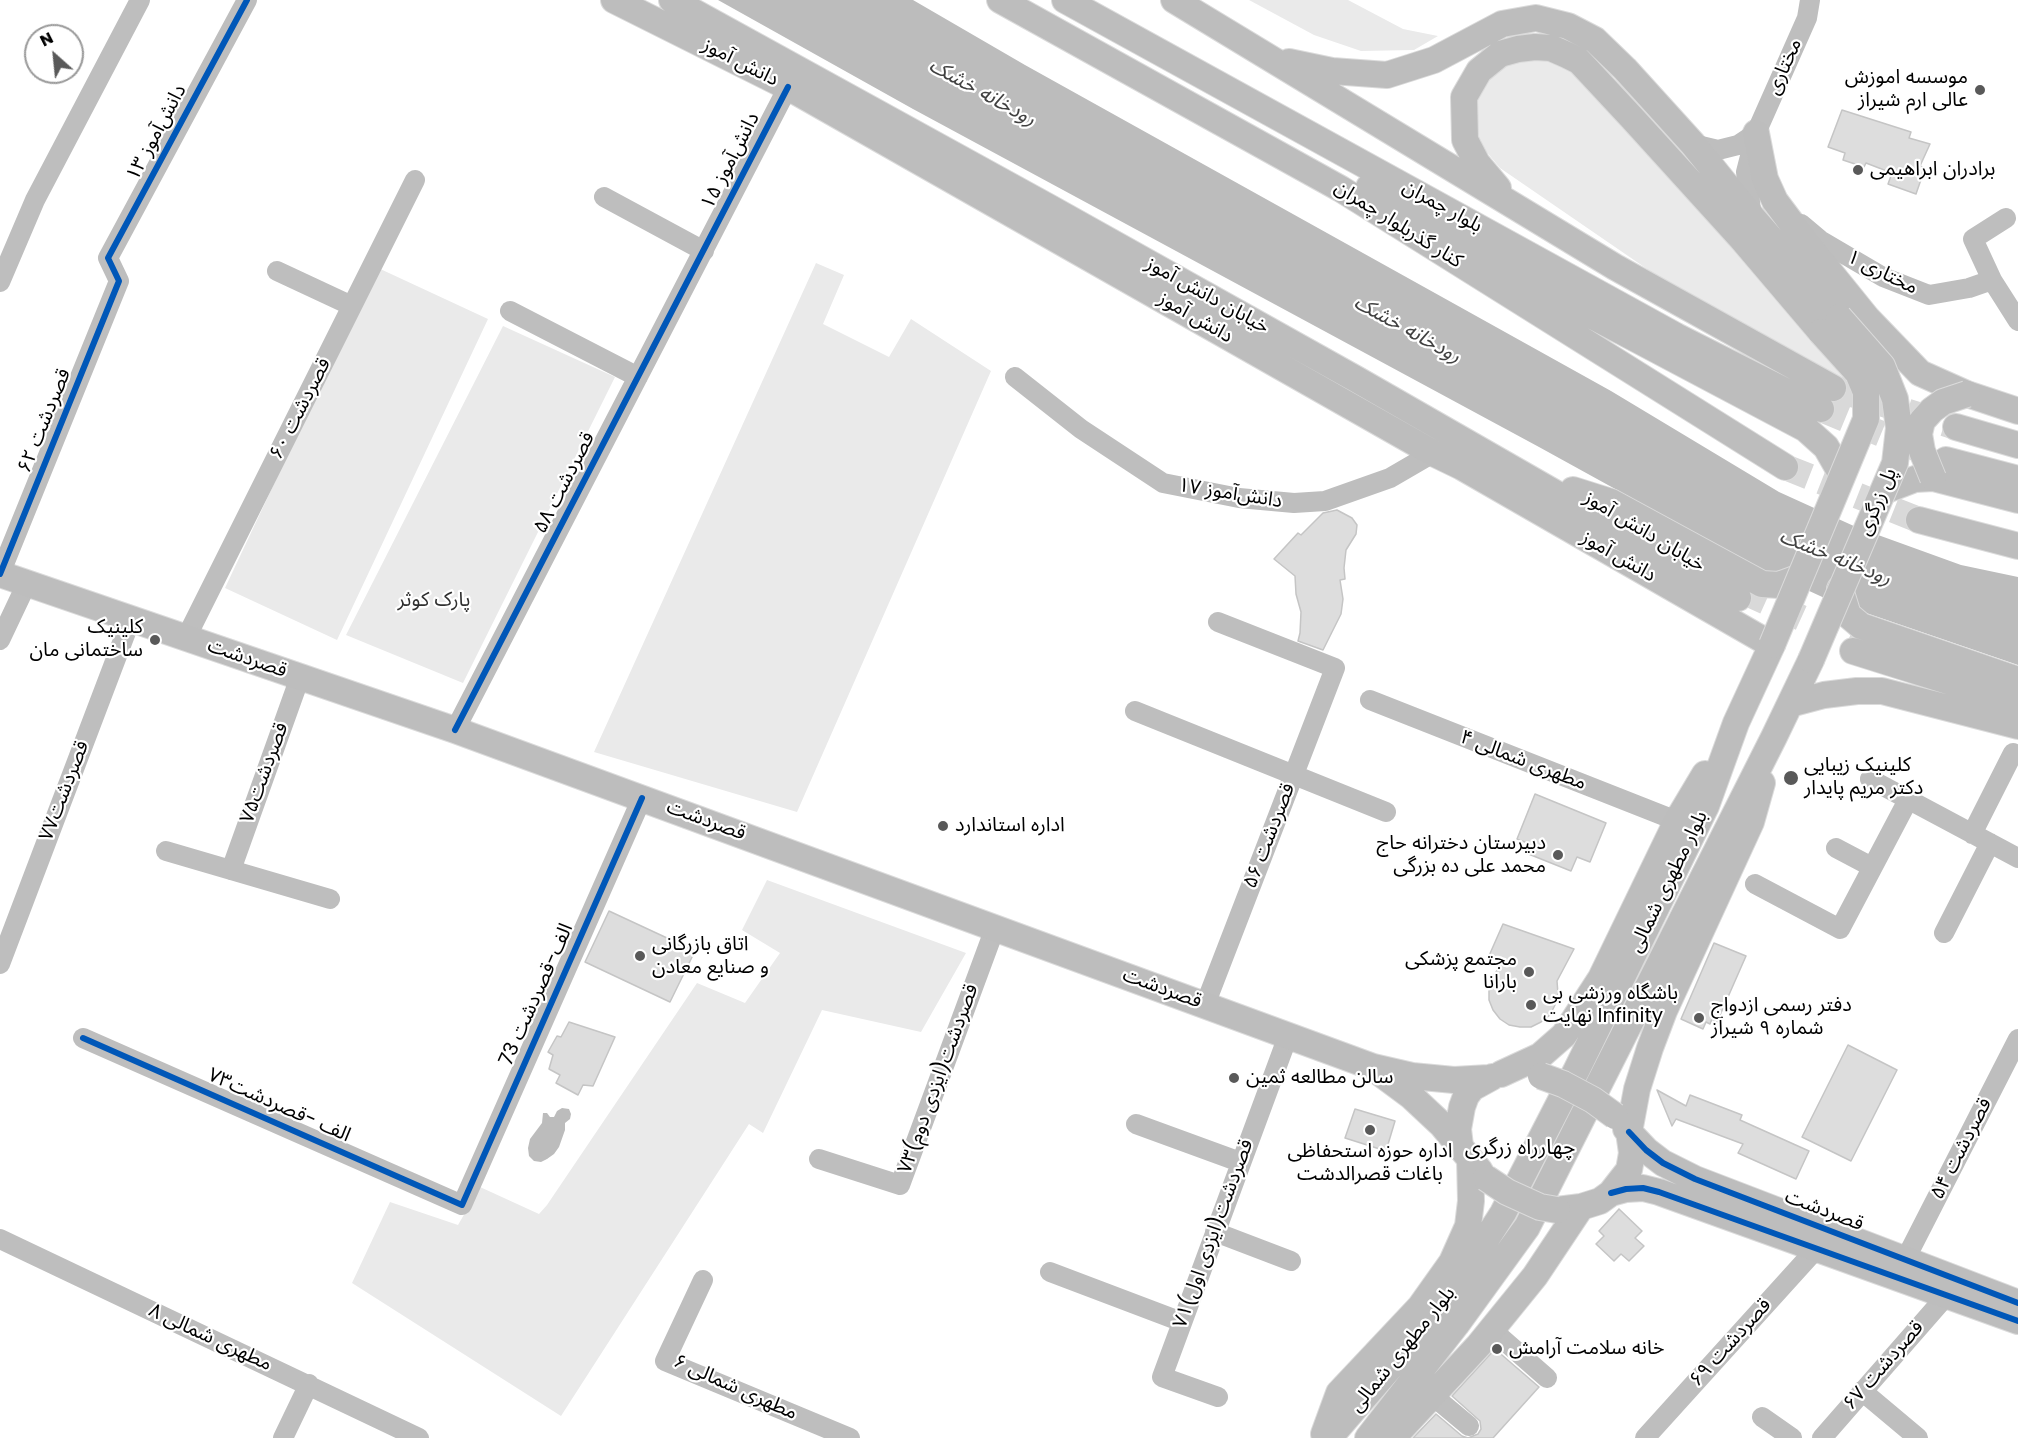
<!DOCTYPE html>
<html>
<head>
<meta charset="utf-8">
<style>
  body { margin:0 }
  #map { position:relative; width:2018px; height:1438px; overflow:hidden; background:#fff; font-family:Poppins,sans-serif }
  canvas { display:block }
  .north { position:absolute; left:24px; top:24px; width:60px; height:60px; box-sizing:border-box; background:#fff; border:2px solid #999; border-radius:50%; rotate:333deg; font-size:16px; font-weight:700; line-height:24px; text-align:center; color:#000 }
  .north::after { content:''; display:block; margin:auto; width:21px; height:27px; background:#595959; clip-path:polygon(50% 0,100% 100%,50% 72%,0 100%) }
</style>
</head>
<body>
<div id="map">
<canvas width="2018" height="1438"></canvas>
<div class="north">N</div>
</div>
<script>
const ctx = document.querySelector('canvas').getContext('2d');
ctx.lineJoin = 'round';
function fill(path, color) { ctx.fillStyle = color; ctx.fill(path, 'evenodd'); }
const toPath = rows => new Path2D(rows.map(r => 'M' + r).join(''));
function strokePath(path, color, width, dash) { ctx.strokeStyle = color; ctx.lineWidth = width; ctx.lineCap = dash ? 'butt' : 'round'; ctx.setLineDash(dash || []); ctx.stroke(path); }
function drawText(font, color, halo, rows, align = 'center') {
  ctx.font = font + ' Poppins,"Noto Sans Arabic",sans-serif'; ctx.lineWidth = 4.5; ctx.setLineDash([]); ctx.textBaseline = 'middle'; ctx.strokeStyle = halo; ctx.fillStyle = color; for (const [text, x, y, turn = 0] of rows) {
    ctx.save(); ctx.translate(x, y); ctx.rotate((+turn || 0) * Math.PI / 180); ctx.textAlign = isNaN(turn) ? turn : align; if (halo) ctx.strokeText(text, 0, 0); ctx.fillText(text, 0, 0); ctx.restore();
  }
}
const green = toPath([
  [1249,0,1348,0,1403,29,1438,36,1414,50,1361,51,1314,35],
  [1546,58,1564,64,1583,78,1731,243,1846,379,1828,374,1682,293,1500,168,1480,144,1474,125,1475,104,1490,78,1508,62],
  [816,263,844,275,823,324,889,357,911,319,991,371,797,812,594,752],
  [376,267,488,319,337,640,225,588],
  [503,326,615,377,463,683,346,635],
  [767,880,966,953,921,1032,822,1010,763,1133,749,1124,561,1416,352,1283,390,1202,458,1225,480,1187,539,1214,547,1205,697,983,745,1003,780,953,742,930]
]);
const water = toPath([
  [718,0,913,0,1025,65,1611,391,1779,492,1856,527,1961,565,2018,577,2018,665,1831,601,1755,566,1539,447,913,109],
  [562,1108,569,1109,571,1114,570,1119,565,1123,565,1130,559,1147,554,1154,547,1159,541,1162,534,1161,529,1156,528,1148,530,1139,542,1123,543,1113,547,1113,550,1117,554,1117,557,1111]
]);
const building = toPath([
  [1842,110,1911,132,1909,138,1930,144,1920,166,1925,168,1916,194,1888,184,1892,173,1866,163,1864,167,1843,160,1845,153,1828,147,1842,110],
  [1337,510,1352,518,1357,525,1356,534,1346,550,1344,568,1345,579,1340,580,1343,599,1341,614,1323,650,1298,641,1300,633,1301,612,1296,594,1295,576,1274,559,1298,533,1301,535,1323,513,1337,510],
  [1535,794,1606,823,1590,862,1577,857,1571,871,1526,853,1530,844,1517,839,1535,794],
  [609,911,695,951,670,1002,585,962,609,911],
  [1503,924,1574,949,1557,981,1558,994,1555,1005,1550,1015,1541,1022,1531,1027,1520,1027,1509,1025,1500,1019,1493,1010,1489,1000,1489,989,1492,978,1500,966,1488,958,1503,924],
  [1714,943,1746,956,1717,1022,1712,1019,1710,1024,1706,1022,1703,1029,1681,1019,1714,943],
  [569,1022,615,1037,593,1086,583,1085,578,1095,556,1083,560,1075,549,1069,553,1055,548,1052,557,1036,561,1037,569,1022],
  [1848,1045,1897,1070,1851,1161,1802,1137,1848,1045],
  [1657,1090,1686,1106,1690,1095,1742,1115,1740,1120,1809,1151,1796,1179,1738,1153,1743,1144,1676,1119,1672,1126,1657,1090],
  [1355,1109,1395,1121,1386,1151,1345,1138,1355,1109],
  [1619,1209,1642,1231,1635,1238,1644,1246,1629,1261,1621,1254,1614,1261,1596,1244,1604,1236,1599,1231,1619,1209],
  [1495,1349,1539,1387,1493,1438,1413,1438,1436,1414,1462,1436,1468,1438,1478,1434,1481,1429,1480,1421,1452,1396,1495,1349]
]);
const majorTunnel = toPath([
  [1833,388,1956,427],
  [1821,409,1918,449],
  [1785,467,1919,520],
  [1742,591,1857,643]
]);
const minor = toPath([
  [1693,144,1718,150,1738,145,1756,133],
  [604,197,704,251],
  [1752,217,1746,172,1756,133,1807,18,1810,0],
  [2006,218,1973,239,1992,280,2018,321],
  [1801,224,1820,240,1883,277,1929,295,1969,288,1992,280],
  [277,271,352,306],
  [0,282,35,200,140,0],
  [510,311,638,377],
  [1015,377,1081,429,1163,483,1239,498,1294,503,1325,501,1390,478,1433,453],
  [0,574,119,281,108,258,247,0],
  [186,638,415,180],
  [0,640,27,583],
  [1370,700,1677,821],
  [1135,711,1386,812],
  [455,730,788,87],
  [1870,779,2018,858],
  [1972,834,2013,753],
  [1836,848,1872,867],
  [166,851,330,899],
  [231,870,300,677],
  [1755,884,1840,929,1908,800],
  [1944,933,1990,843],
  [0,964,131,619],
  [1205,1005,1335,668,1218,622],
  [83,1038,462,1205,642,798],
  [1136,1124,1240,1162],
  [819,1159,900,1185,995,928],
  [1215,1232,1291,1261],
  [0,1239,419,1438],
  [1905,1260,2018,1039],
  [1050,1272,1182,1322],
  [703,1280,665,1361,850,1438],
  [1491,1329,1547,1378],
  [1862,1391,1918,1438],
  [1433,1396,1469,1426],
  [1218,1397,1162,1377,1288,1036],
  [1762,1417,1792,1438],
  [283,1438,309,1384],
  [1645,1438,1817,1248],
  [1822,1438,1947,1295]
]);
const major = toPath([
  [614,0,788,87,1433,453,1462,467,1772,645,1736,723,1706,806,1577,1069,1503,1213,1443,1306,1329,1438],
  [672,0,1050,208,1356,379,1738,598],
  [1000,0,1341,189,1785,467],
  [1065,0,1676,336,1821,409],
  [1174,0,1615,267,1833,388],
  [1289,62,1332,71,1387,75,1434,60,1502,24,1536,18,1568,26,1595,40,1625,69,1693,144,1752,217,1839,317],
  [1756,133,1765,179,1775,201,1808,245,1867,318,1920,373,1967,394,2018,411],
  [1369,187,1585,312,1806,429,1826,447,1842,475],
  [1498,188,1477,163,1465,140,1464,97,1479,71,1500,54,1518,49,1535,47,1551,48,1567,55,1579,61,1633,119,1742,239,1821,332],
  [1956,427,2018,445],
  [1946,460,2018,479],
  [1573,490,1611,502,1762,584,1779,585,1798,578],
  [1884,491,1915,479,1933,478,2018,500],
  [1919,520,2018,546],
  [0,574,455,730,1373,1067,1412,1076,1454,1080,1489,1078],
  [1840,589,1848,615,1861,626,2018,680],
  [1853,651,2018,703],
  [1790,704,1824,695,1857,691,1882,691,2018,726],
  [1380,1073,1411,1096,1442,1125,1480,1171],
  [1501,1074,1540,1056,1564,1035,1601,978,1677,821,1705,774],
  [1626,1129,1646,1150,1663,1163,1695,1179,2018,1303],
  [1460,1146,1458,1129,1462,1107,1466,1096,1472,1088,1492,1077],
  [1611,1193,1626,1189,1643,1188,1659,1192,2018,1321],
  [1557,1210,1581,1207,1600,1201,1611,1193,1629,1170,1632,1153,1629,1132,1637,1089,1650,1048,1664,1011,1751,822,1762,783],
  [1324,1434,1339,1393,1420,1307,1452,1262,1468,1226,1471,1201,1470,1159],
  [1368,1438,1456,1325,1527,1227,1774,737,1811,660],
  [1386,1438,1400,1430,1479,1345,1535,1276,1581,1207]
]);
const majorBridge = toPath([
  [1933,478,1922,451,1919,434,1922,421,1932,410,1943,402,1967,394],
  [1772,645,1866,419,1866,392,1858,373,1821,332],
  [1811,660,1895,463,1899,428,1895,399,1882,366,1839,317],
  [1541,1076,1563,1084,1593,1100,1615,1116],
  [1486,1178,1507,1192,1540,1207,1557,1210]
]);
const cycleway = toPath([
  [0,574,119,281,108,258,247,0],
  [455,730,788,87],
  [83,1038,462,1205,642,798],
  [1629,1132,1646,1150,1663,1163,1695,1179,2018,1303],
  [1611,1193,1626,1189,1643,1188,1659,1192,2018,1321]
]);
const markers = [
  [1980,90,6,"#595959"],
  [1858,170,6,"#595959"],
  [155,640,6,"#595959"],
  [1791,778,8,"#595959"],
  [943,826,6,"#595959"],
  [1558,855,6,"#595959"],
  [640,956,6,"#595959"],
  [1529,972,6,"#595959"],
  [1531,1005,6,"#595959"],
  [1699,1018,6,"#595959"],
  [1234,1078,6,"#595959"],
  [1370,1130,6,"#595959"],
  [1497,1349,6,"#595959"]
];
const streetNames = [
  ["دانش آموز",740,63,27],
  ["مختاری",1785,67,-66],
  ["دانش‌آموز ۱۳",157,133,-62],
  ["دانش‌آموز ۱۵",731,161,-63],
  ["بلوار چمران",1442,207,29],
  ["کنار گذربلوار چمران",1398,225,32],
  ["۱ مختاری",1882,273,26],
  ["خیابان دانش آموز",1207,296,29],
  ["دانش آموز",1195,318,30],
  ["۶۰ قصردشت",301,409,-63],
  ["قصردشت ۶۲",45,421,-68],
  ["قصردشت ۵۸",565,483,-63],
  ["دانش‌آموز ۱۷",1230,494,9],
  ["پل زرگری",1878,502,-67],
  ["خیابان دانش آموز",1644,532,31],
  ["دانش آموز",1618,557,30],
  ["قصردشت",247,659,19],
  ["۴ مطهری شمالی",1523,761,21],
  ["قصردشت۷۵",265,773,-70],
  ["قصردشت۷۷",65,791,-69],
  ["قصردشت",706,821,20],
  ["۵۶ قصردشت",1270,836,-69],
  ["بلوار مطهرى شمالى",1669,882,-64],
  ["قصردشت",1162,989,20],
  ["73 الف-قصردشت",537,995,-66],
  ["۷۳قصردشت(ایزدی دوم)",939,1079,-70],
  ["الف -قصردشت۷۳",279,1106,24],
  ["۵۴ قصردشت",1962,1149,-63],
  ["قصردشت",1824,1211,21],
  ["۷۱قصردشت(ایزدی اول)",1214,1234,-70],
  ["۸ مطهری شمالی",210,1338,25],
  ["۶۹ قصردشت",1731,1343,-48],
  ["بلوار مطهرى شمالى",1403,1350,-51],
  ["۶۷ قصردشت",1884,1366,-49],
  ["۶ مطهری شمالی",735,1388,24]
];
const poiNames = [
  ["موسسه اموزش",1968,78,"right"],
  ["عالی ارم شیراز",1968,101,"right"],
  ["برادران ابراهیمی",1870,170],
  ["کلینیک",143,628,"right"],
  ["ساختمانی مان",143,651,"right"],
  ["کلینیک زیبایی",1804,766],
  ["دکتر مریم پایدار",1804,789],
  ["اداره استاندارد",955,826],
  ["دبیرستان دخترانه حاج",1546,844,"right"],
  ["محمد علی ده بزرگی",1546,867,"right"],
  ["اتاق بازرگانی",652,945],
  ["و صنایع معادن",652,968],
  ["مجتمع پزشکی",1517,960,"right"],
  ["بارانا",1517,983,"right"],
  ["باشگاه ورزشی بی",1543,994],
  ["نهایت Infinity",1543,1017],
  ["دفتر رسمی ازدواج",1711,1006],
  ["شماره ۹ شیراز",1711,1029],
  ["سالن مطالعه ثمین",1246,1078],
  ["اداره حوزه استحفاظی",1370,1152,"center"],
  ["باغات قصرالدشت",1370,1175,"center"],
  ["خانه سلامت آرامش",1509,1349]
];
const parkNames = [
  ["پارک کوثر",434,601]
];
const waterNames = [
  ["رودخانه خشک",982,93,29],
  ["رودخانه خشک",1407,330,29],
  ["رودخانه خشک",1835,558,22]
];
const neighbourhoodNames = [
  ["چهارراه زرگری",1520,1149]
];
fill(green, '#eaeaea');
fill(water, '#bcbcbc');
fill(building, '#ddd');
strokePath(building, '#c5c5c5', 1.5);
strokePath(majorTunnel, '#d9d9d9', 26, [26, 13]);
strokePath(major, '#dbdbdb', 28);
strokePath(minor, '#bebebe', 20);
strokePath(major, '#bdbdbd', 26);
strokePath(majorBridge, '#dbdbdb', 28, []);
strokePath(majorBridge, '#bdbdbd', 26);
strokePath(cycleway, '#0057b8', 6);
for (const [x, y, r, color] of markers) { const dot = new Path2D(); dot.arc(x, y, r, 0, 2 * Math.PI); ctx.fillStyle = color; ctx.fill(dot); strokePath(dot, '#fff', 2); }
drawText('20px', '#000', '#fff', streetNames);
drawText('20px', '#000', '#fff', poiNames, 'left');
drawText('20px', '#303030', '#fff', parkNames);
drawText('italic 21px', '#414141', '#fff', waterNames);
drawText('21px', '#000', '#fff', neighbourhoodNames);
</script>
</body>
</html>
